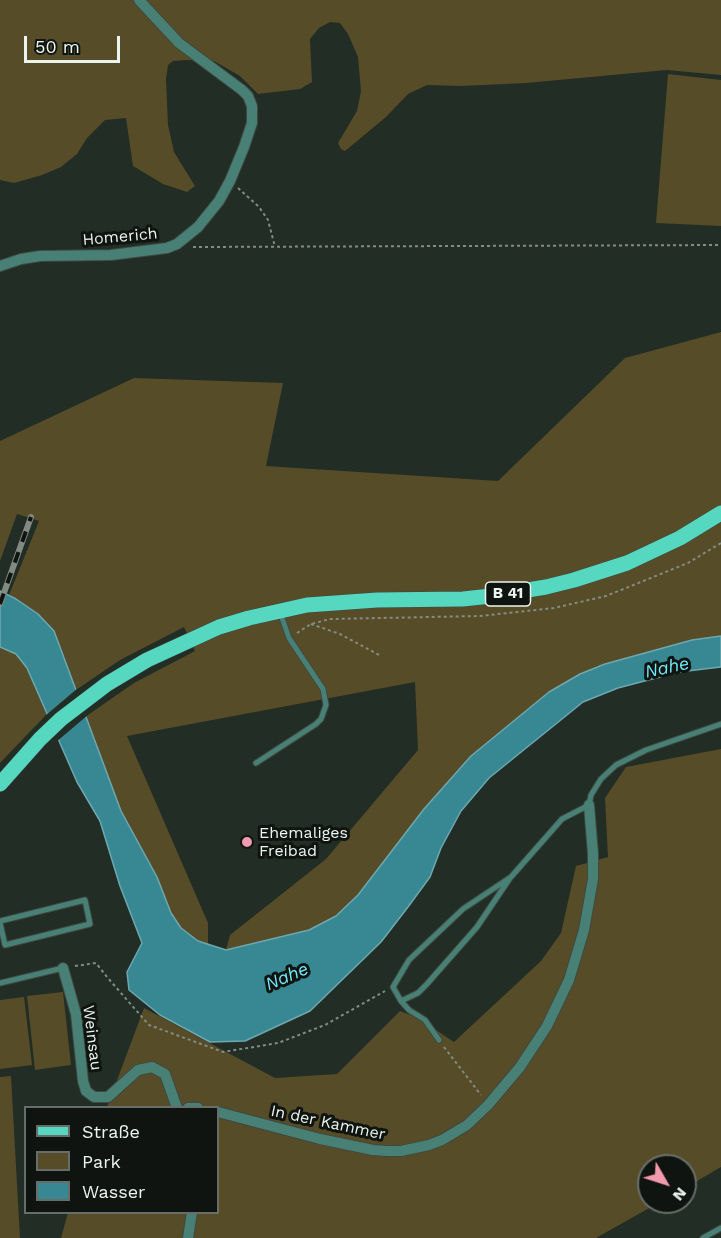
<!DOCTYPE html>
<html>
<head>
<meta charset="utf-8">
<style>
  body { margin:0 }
  #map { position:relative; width:721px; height:1238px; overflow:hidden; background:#222d25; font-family:"Work Sans",sans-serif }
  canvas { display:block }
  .legend { position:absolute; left:24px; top:1106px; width:195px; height:108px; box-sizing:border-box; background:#0f1410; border:2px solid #676e69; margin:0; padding:8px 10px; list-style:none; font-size:18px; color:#ecf4ee }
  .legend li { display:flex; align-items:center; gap:12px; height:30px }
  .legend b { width:30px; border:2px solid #676e69 }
  .north { position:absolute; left:637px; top:1154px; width:60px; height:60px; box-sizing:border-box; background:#0f1410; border:2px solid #676e69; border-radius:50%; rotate:129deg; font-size:16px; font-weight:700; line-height:24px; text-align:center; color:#ecf4ee }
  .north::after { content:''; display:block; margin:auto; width:21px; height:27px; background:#f29aae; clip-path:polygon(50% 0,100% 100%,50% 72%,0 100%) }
  .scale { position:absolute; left:24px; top:36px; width:96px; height:27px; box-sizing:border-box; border:3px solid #ecf4ee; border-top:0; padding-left:8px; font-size:18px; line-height:21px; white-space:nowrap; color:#ecf4ee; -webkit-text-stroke:4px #0f1410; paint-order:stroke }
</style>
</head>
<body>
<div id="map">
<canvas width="721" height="1238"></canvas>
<ul class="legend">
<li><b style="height:8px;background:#56d7c0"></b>Straße</li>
<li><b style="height:16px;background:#574c28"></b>Park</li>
<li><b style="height:16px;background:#388894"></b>Wasser</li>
</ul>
<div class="north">N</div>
<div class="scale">50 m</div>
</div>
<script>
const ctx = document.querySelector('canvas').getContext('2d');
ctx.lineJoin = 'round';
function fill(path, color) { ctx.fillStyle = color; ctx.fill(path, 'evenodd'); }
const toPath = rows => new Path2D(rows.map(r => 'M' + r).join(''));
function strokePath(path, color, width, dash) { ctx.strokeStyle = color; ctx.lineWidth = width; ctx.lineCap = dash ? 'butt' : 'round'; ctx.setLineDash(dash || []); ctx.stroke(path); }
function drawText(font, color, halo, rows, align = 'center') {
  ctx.font = font + ' "Work Sans",sans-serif'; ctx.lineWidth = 6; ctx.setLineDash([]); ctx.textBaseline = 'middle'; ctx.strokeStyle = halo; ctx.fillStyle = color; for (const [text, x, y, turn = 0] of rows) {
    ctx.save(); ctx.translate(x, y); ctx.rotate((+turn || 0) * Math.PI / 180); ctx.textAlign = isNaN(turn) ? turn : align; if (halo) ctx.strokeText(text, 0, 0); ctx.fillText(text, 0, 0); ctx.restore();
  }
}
const green = toPath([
  [0,0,721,0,721,75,667,70,526,83,461,86,427,85,408,94,386,117,345,151,341,149,338,143,357,111,361,91,358,57,348,34,340,23,330,22,319,28,310,39,312,82,300,89,258,94,240,76,214,61,186,60,173,61,168,65,166,79,168,125,174,152,195,186,187,192,163,184,133,166,126,118,105,120,87,138,77,154,61,167,42,175,14,183,0,180],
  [668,74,721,80,721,226,656,223],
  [721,332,721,636,692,640,605,664,580,674,549,692,471,756,424,809,358,895,336,916,309,930,226,950,230,935,326,859,418,750,415,682,127,736,208,923,208,946,198,941,181,928,170,913,157,877,121,811,85,717,134,683,195,651,184,627,120,660,76,690,54,631,16,599,9,595,39,521,17,514,0,561,0,441,134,378,283,383,266,466,498,481,625,358],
  [0,647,16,654,27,668,47,714,0,763],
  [721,749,721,1167,685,1188,685,1166,649,1166,649,1202,660,1202,596,1238,61,1238,68,1213,218,1212,218,1108,107,1107,144,1008,275,1078,337,1074,400,1011,418,1018,454,1042,541,961,561,933,576,866,608,857,605,798,626,767],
  [63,992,71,1065,35,1070,27,996],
  [24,997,32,1065,0,1069,0,1000],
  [11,1076,20,1238,0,1238,0,1077]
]);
const water = toPath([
  [0,591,16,599,38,614,54,631,121,811,157,877,171,913,181,928,198,941,226,950,309,930,336,916,358,895,424,809,471,756,549,692,580,674,605,664,692,640,721,636,721,667,679,672,618,688,583,702,489,778,461,811,441,848,430,877,408,907,381,942,310,1011,245,1041,210,1042,160,1015,129,990,127,972,142,943,120,886,100,821,77,782,27,668,16,654,0,647,0,591]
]);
const pier = toPath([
  [78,688,88,715,56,742,45,716]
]);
const path = toPath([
  [238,188,259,207,268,220,275,247],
  [193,247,721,245],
  [311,624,340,634,381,656],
  [297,633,311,624,330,619,480,616,554,608,606,596,688,563,721,543],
  [75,966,96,963,107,977,149,1025,223,1052,278,1043,325,1025,385,991],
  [444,1047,481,1095]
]);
const lane = toPath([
  [256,763,316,724,321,719,326,705,323,689,289,638,280,612],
  [0,921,85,900,90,924,5,945,0,923],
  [0,983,63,968],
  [401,1001,418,993,427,984,477,927,510,878],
  [439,1040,425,1020,409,1010,401,1001,393,987,409,960,463,909,511,877,562,819,589,805,591,795,601,779,616,765,646,750,721,724],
  [703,1238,721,1228]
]);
const street = toPath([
  [0,266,21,259,40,256,111,255,167,248,177,244,198,227,219,201,230,181,244,147,252,123,252,106,248,96,242,90,179,43,139,0],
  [63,968,76,1014,83,1081,86,1091,94,1097,108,1097,138,1070,152,1067,165,1074,177,1108],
  [188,1108,198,1108],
  [218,1112,320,1139,373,1150,387,1151,401,1151,429,1145,442,1140,467,1125,488,1105,520,1067,547,1026,569,980,584,930,593,879,593,854,589,805],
  [188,1238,192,1212]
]);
const primary = toPath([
  [0,784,40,739,61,719,107,684,147,660,219,627,249,618,307,605,377,600,463,599,491,596,546,587,574,580,627,563,680,538,721,513]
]);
const rail = toPath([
  [0,604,31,517]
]);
const markers = [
  [247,842,6,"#f29aae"]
];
const shields = [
  [508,594,45]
];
const shieldNames = [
  ["B 41",508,594]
];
const streetNames = [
  ["Homerich",120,237,-5],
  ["Weinsau",92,1038,83],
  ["In der Kammer",328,1123,12]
];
const poiNames = [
  ["Ehemaliges",259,833],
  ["Freibad",259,851]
];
const waterNames = [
  ["Nahe",667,668,-12],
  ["Nahe",287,977,-23]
];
fill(green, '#574c28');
fill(water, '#388894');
strokePath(water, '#6ea8af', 1.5);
fill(pier, '#222d25');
strokePath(lane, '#3e4941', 7);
strokePath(street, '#3e4941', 12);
strokePath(primary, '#3e4941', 16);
strokePath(path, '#828c85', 2, [3, 3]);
strokePath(lane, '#488075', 5);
strokePath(street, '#488075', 10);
strokePath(primary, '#56d7c0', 15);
strokePath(rail, '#818a83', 6);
strokePath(rail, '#0f1410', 4, [11]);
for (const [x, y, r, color] of markers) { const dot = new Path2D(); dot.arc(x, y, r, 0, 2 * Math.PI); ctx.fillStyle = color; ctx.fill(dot); strokePath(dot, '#0f1410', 2); }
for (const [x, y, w] of shields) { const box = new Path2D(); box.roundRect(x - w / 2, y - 12, w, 24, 4.5); ctx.fillStyle = '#0f1410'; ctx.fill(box); strokePath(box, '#ecf4ee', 1.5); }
drawText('bold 15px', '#ecf4ee', null, shieldNames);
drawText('16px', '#ecf4ee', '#0f1410', streetNames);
drawText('16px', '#ecf4ee', '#0f1410', poiNames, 'left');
drawText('italic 18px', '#73e9fa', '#0f1410', waterNames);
</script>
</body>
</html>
